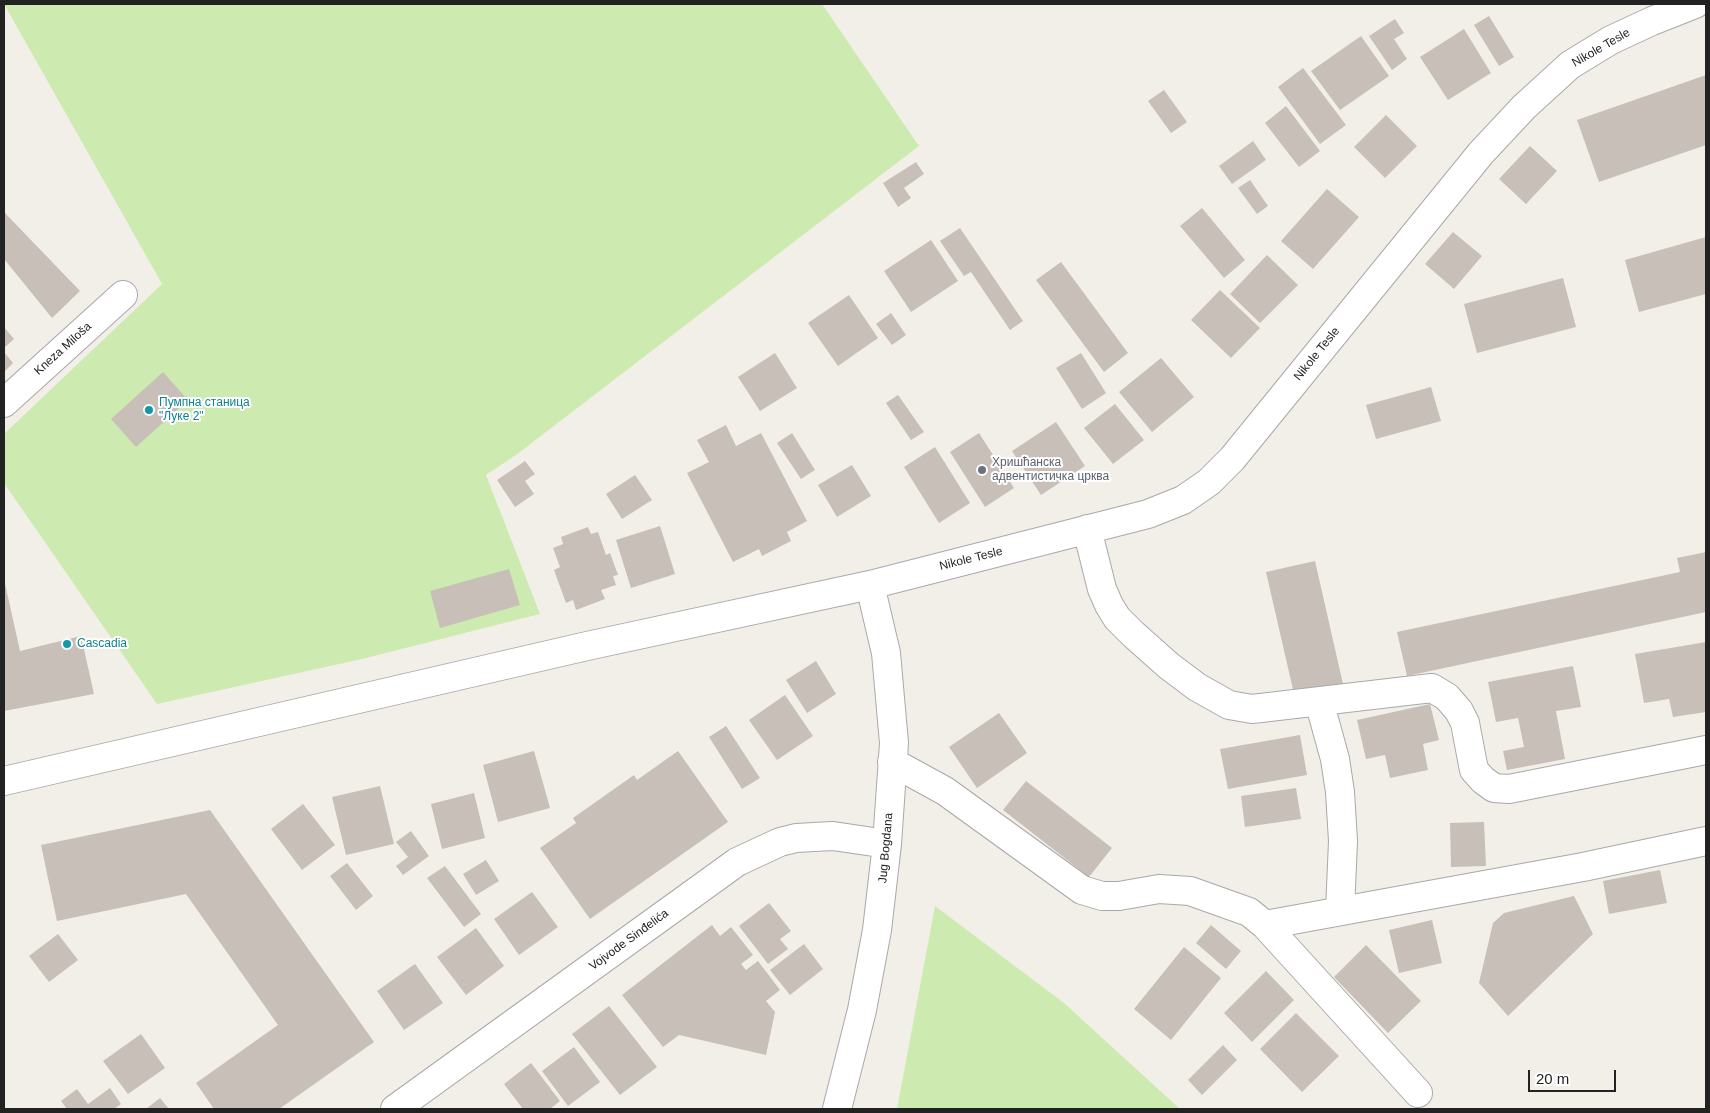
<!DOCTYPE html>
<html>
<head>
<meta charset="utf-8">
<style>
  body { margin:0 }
  #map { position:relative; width:1710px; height:1113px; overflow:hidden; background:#f2efe9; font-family:Helvetica,sans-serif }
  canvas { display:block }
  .frame { position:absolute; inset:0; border:5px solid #222; pointer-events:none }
  .scale { position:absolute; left:1528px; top:1070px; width:88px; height:22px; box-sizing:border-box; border:2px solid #222; border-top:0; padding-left:6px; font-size:15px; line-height:18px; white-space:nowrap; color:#222; -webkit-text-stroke:4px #fff; paint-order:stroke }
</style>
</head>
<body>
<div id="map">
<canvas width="1710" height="1113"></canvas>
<div class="frame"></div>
<div class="scale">20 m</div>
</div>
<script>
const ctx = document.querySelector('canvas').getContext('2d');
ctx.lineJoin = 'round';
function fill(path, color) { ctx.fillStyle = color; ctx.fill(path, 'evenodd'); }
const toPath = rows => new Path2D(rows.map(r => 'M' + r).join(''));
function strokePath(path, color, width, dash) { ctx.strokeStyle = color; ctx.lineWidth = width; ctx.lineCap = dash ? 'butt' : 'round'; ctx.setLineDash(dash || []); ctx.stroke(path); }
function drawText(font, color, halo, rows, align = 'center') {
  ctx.font = font + ' Helvetica,sans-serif'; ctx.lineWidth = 4; ctx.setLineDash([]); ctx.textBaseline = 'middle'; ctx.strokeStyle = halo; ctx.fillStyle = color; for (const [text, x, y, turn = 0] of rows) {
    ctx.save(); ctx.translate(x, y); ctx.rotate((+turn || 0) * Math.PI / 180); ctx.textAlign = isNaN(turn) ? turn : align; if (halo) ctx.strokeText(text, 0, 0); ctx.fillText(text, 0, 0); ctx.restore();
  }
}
const grass = toPath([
  [4,4,822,4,919,146,516,455,486,475,540,614,362,659,157,704,4,483,4,434,162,284],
  [935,906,1064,1003,1180,1109,897,1109]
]);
const building = toPath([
  [1489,16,1514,57,1499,66,1474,25],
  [1395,19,1404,33,1394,39,1407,59,1392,70,1369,36],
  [1464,29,1491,73,1448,100,1420,57],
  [1361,36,1389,76,1340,110,1311,71],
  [1303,68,1346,125,1320,144,1278,87],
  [1706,75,1706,145,1599,182,1577,120],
  [1164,90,1187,122,1171,133,1148,101],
  [1286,106,1320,151,1299,167,1265,123],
  [1386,115,1417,146,1385,178,1354,147],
  [1253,141,1266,160,1232,184,1219,166],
  [1530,146,1557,171,1526,204,1499,179],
  [916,162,924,174,904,188,911,198,898,207,883,183],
  [1250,180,1268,206,1257,214,1238,188],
  [1327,189,1359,217,1313,269,1281,241],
  [1202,208,1245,260,1224,278,1180,226],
  [4,212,80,291,52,318,4,259],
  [960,228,1023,321,1010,330,971,272,964,276,940,241],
  [1453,232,1482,256,1454,289,1425,264],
  [1706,237,1706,294,1639,312,1625,260],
  [931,240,958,281,911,312,884,271],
  [1267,255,1298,285,1260,323,1230,294],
  [1061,262,1128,353,1104,372,1036,280],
  [1563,278,1576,327,1477,353,1464,304],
  [1220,290,1260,328,1231,358,1191,320],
  [849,295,878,338,838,366,808,323],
  [891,313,906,335,892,345,876,324],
  [4,327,14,339,4,348],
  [4,352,13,363,4,372],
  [775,353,797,388,760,411,738,377],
  [1081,353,1106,393,1082,409,1056,368],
  [1161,358,1194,397,1152,432,1119,392],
  [163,372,188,400,136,447,111,419],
  [1431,387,1441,421,1376,439,1366,405],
  [898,395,924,432,911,440,886,403],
  [1115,404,1144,440,1113,464,1084,428],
  [1056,422,1085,466,1041,495,1012,451],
  [726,425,736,446,761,433,807,521,787,532,791,541,762,556,759,549,733,562,687,473,709,462,697,440],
  [792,433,815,470,801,479,777,443],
  [979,433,1014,488,985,507,950,452],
  [935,447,970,503,939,523,904,467],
  [525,461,535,474,525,481,534,494,515,507,497,480],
  [852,465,871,496,837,517,818,485],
  [635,475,652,500,622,519,606,494],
  [660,526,675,574,631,588,616,540],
  [588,527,591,534,598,532,606,555,610,553,618,575,613,576,616,585,601,590,605,599,576,610,573,600,566,603,554,570,560,567,553,548,563,544,561,537],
  [1706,552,1706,612,1407,676,1397,632,1680,572,1677,558],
  [1315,561,1343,684,1294,694,1266,572],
  [509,569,520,605,440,628,430,591],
  [4,579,20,651,81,636,94,694,4,711],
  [1706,642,1706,712,1673,717,1669,699,1644,703,1635,654],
  [816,661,836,694,807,713,786,680],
  [1573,666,1581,707,1556,711,1565,759,1507,770,1503,751,1524,747,1518,718,1496,722,1488,682],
  [785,695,813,736,777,760,749,720],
  [1430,704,1439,740,1423,744,1428,770,1390,778,1385,755,1366,759,1357,720],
  [999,713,1027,753,977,788,949,747],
  [726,726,760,778,742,789,709,737],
  [1300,735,1307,775,1228,789,1220,749],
  [534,751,550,808,498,822,483,765],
  [678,751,728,822,590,919,540,848,576,823,573,818,634,775,637,780],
  [1026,781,1112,848,1089,877,1003,810],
  [380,786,394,844,346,855,332,797],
  [1296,788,1301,819,1245,827,1241,796],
  [474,793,485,838,442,849,431,804],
  [303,804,335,845,302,870,271,829],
  [210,810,374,1042,279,1109,214,1109,196,1083,278,1025,186,894,57,921,41,845],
  [1484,822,1486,866,1451,867,1450,823],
  [411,831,429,856,403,875,396,866,408,857,396,842],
  [486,860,499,881,476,895,463,874],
  [347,863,373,896,356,910,330,876],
  [445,866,481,914,464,927,427,878],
  [1660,870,1667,903,1609,914,1603,881],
  [532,892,558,927,519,955,494,919],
  [1574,896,1593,934,1508,1016,1479,983,1493,923,1504,913],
  [769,903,791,931,780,939,788,949,768,964,739,926],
  [1432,920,1442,963,1399,973,1389,930],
  [712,925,720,936,731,927,753,955,741,964,746,970,758,961,780,990,766,1001,775,1012,766,1055,679,1035,663,1047,622,995],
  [1211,925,1241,951,1226,969,1196,943],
  [476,928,504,966,466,995,437,957],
  [58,934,78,960,49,982,29,956],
  [804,944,823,969,790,995,770,970],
  [1366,945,1421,1001,1388,1033,1334,977],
  [1184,947,1221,978,1171,1040,1134,1009],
  [415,964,443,1003,404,1030,377,991],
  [1266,971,1294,1000,1252,1042,1224,1013],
  [609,1006,657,1067,620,1095,572,1034],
  [1296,1013,1339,1056,1302,1092,1260,1049],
  [141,1034,165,1068,128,1094,103,1061],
  [1223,1045,1237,1060,1202,1095,1188,1080],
  [574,1047,600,1082,568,1106,542,1071],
  [531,1063,560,1101,550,1109,523,1109,504,1084],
  [110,1088,121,1104,114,1109,67,1109,61,1101,77,1089,88,1104],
  [160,1098,169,1109,146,1109]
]);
const minor = toPath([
  [4,403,123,295],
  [1087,529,1102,589,1109,605,1117,618,1133,634,1169,666,1197,687,1229,705,1252,709,1432,688,1447,697,1459,711,1465,723,1474,770,1483,780,1494,788,1509,789,1706,750],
  [1319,701,1335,759,1340,792,1343,841,1340,911],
  [892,762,945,791,1082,890,1102,896,1119,896,1159,889,1190,891,1249,912,1265,925,1418,1093],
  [4,781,587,646,870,585,1148,514,1183,500,1209,482,1232,459,1481,153,1524,107,1570,65,1611,40,1652,21,1695,4],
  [1265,925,1583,867,1706,841],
  [395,1109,737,862,780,842,796,838,833,836,887,844],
  [837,1109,862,1010,877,930,887,844,894,743,886,653,870,585]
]);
const markers = [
  [149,410,5,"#0f9aa8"],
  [982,470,5,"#6b7280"],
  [67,644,5,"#0f9aa8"]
];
const streetNames = [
  ["Nikole Tesle",1601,48,-30],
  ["Kneza Miloša",63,349,-42],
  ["Nikole Tesle",1317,354,-51],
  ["Nikole Tesle",971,559,-14],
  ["Jug Bogdana",886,848,-85],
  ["Vojvode Sinđelića",629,940,-36]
];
const cultureNames = [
  ["Пумпна станица",159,403],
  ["\"Луке 2\"",159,417],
  ["Cascadia",77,644]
];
const worshipNames = [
  ["Хришћанска",992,463],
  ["адвентистичка црква",992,477]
];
fill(grass, '#cdebb0');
fill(building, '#c7bfb8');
strokePath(minor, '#a9a9a9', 30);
strokePath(minor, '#fff', 28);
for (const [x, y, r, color] of markers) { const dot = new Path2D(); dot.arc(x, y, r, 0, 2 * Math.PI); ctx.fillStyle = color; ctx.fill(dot); strokePath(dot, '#fff', 2); }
drawText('12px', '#222', '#fff', streetNames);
drawText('12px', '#0d838f', '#fff', cultureNames, 'left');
drawText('12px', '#5b616d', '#fff', worshipNames, 'left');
</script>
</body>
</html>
